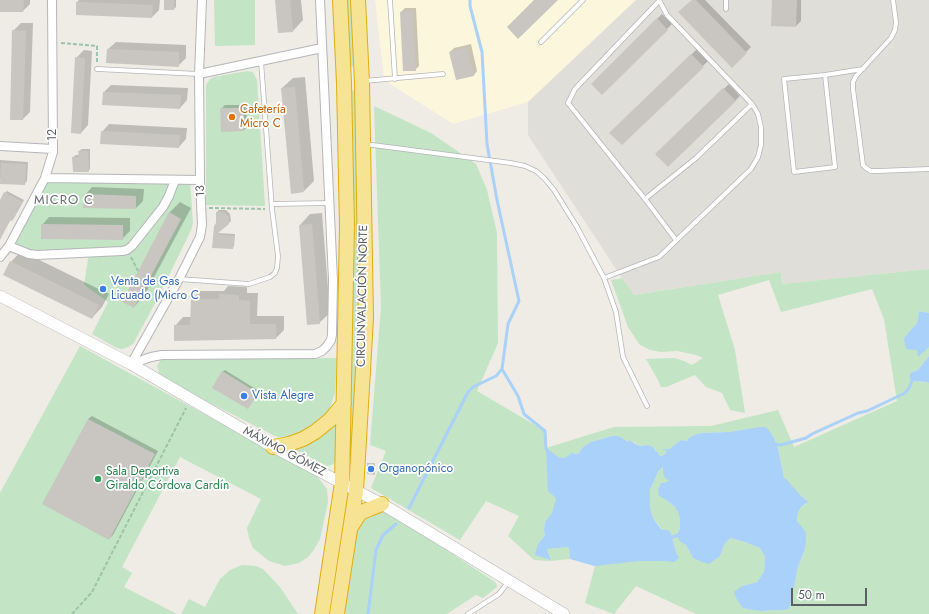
<!DOCTYPE html>
<html>
<head>
<meta charset="utf-8">
<style>
  body { margin:0 }
  #map { position:relative; width:929px; height:614px; overflow:hidden; background:#eeece4; font-family:Jost,sans-serif }
  canvas { display:block }
  .scale { position:absolute; left:791px; top:588px; width:76px; height:18px; box-sizing:border-box; border:2px solid #5c5f64; border-top:0; padding-left:5px; font-size:12px; line-height:14px; white-space:nowrap; color:#5c5f64; -webkit-text-stroke:3px #fff; paint-order:stroke }
</style>
</head>
<body>
<div id="map">
<canvas width="929" height="614"></canvas>
<div class="scale">50 m</div>
</div>
<script>
const ctx = document.querySelector('canvas').getContext('2d');
ctx.lineJoin = 'round';
function fill(path, color) { ctx.fillStyle = color; ctx.fill(path, 'evenodd'); }
const toPath = rows => new Path2D(rows.map(r => 'M' + r).join(''));
function strokePath(path, color, width, dash) { ctx.strokeStyle = color; ctx.lineWidth = width; ctx.lineCap = dash ? 'butt' : 'round'; ctx.setLineDash(dash || []); ctx.stroke(path); }
function drawText(font, color, halo, rows, align = 'center') {
  ctx.font = font + ' Jost,sans-serif'; ctx.lineWidth = 3.5; ctx.setLineDash([]); ctx.textBaseline = 'middle'; ctx.strokeStyle = halo; ctx.fillStyle = color; for (const [text, x, y, turn = 0] of rows) {
    ctx.save(); ctx.translate(x, y); ctx.rotate((+turn || 0) * Math.PI / 180); ctx.textAlign = isNaN(turn) ? turn : align; if (halo) ctx.strokeText(text, 0, 0); ctx.fillText(text, 0, 0); ctx.restore();
  }
}
const commercial = toPath([
  [375,0,636,0,528,102,453,124,384,80]
]);
const industrial = toPath([
  [636,0,929,0,929,269,782,284,781,272,633,295,528,135,528,102]
]);
const green = toPath([
  [214,0,255,0,255,45,215,46],
  [346,0,351,0,355,65,355,66,352,67,350,65],
  [247,71,253,72,257,80,265,206,206,205,206,85,210,79,214,77],
  [354,90,356,90,359,203,358,330,353,460,350,462,348,460,352,328,353,151,351,92],
  [374,106,431,133,476,164,487,190,497,233,498,343,477,391,545,431,546,448,614,427,711,426,778,410,794,447,897,401,884,319,872,289,781,312,769,280,718,295,735,350,745,413,730,410,722,393,706,387,695,375,666,387,661,387,658,380,646,359,674,358,684,361,692,365,703,358,696,355,677,351,661,352,650,350,639,344,628,327,611,280,622,278,634,295,781,272,782,284,929,269,929,313,919,311,917,323,904,339,929,347,929,356,918,370,910,373,912,381,927,382,929,383,929,614,696,614,636,586,614,614,585,603,595,566,577,561,676,552,672,538,665,530,662,529,653,518,650,507,650,490,659,470,663,467,671,480,665,499,674,506,678,512,680,520,680,528,677,533,678,538,680,542,686,545,693,558,720,556,724,545,730,538,745,542,760,548,765,557,764,572,757,582,742,586,743,608,761,611,784,610,788,609,798,567,805,549,800,525,797,521,797,515,801,507,807,503,806,500,801,496,784,479,777,444,771,433,759,427,729,432,702,433,697,434,690,438,687,441,681,440,669,449,663,449,663,450,666,450,666,453,662,456,660,456,659,453,656,452,653,447,649,445,639,446,634,442,631,442,629,440,629,443,628,443,628,442,621,437,617,436,612,436,591,442,583,447,578,454,571,453,565,458,557,457,552,452,552,494,556,497,556,500,552,513,545,522,544,530,545,535,538,544,551,559,547,549,569,547,570,559,549,561,534,560,508,536,519,516,486,501,460,540,371,488,386,451,370,445,381,307],
  [45,178,190,180,193,223,191,230,158,298,133,344,126,348,121,349,115,347,92,334,108,302,84,285,89,253,37,255,9,246],
  [80,346,317,476,327,489,328,502,320,539,313,551,308,557,299,563,285,566,269,561,253,548,249,538,247,528,261,499,180,457,122,567,132,573,124,587,177,614,0,614,0,493],
  [337,358,335,393,330,408,326,415,312,429,290,437,277,437,186,391,160,376,157,366,161,360],
  [337,418,335,462,332,465,327,466,292,448],
  [346,501,347,503,332,605,331,606,329,605],
  [383,508,495,582,497,585,497,587,483,598,476,595,447,614,346,614,343,608,359,521],
  [242,565,256,566,263,569,280,587,298,614,181,614,189,599,205,607,220,579,230,570]
]);
const water = toPath([
  [919,311,929,313,929,347,918,357,917,350,906,349,904,338,917,323],
  [929,356,929,383,927,382,912,381,910,379,910,373,918,370],
  [759,427,766,427,771,433,777,444,784,478,787,480,801,496,806,500,808,502,801,507,797,515,797,521,805,531,806,536,805,549,798,567,789,609,784,610,761,611,747,609,743,608,737,600,734,592,742,586,757,582,764,572,765,557,760,548,745,542,730,538,724,545,720,556,709,564,702,562,693,558,686,545,680,542,678,538,677,534,680,528,680,520,678,512,674,506,665,499,659,496,658,490,661,483,664,483,670,480,666,479,663,474,663,467,659,470,650,490,650,507,653,518,661,529,670,531,676,552,679,558,674,562,663,561,639,561,595,566,570,559,569,547,547,549,551,560,535,555,538,544,545,535,544,530,545,522,552,513,556,498,548,491,546,449,552,452,558,457,565,458,571,453,578,454,583,447,591,442,612,436,617,436,621,437,628,442,628,443,629,440,639,446,649,445,653,447,656,452,658,452,660,456,662,456,666,453,666,450,662,450,663,449,669,449,681,440,687,441,689,438,697,434,702,433,729,432]
]);
const shadow = toPath([
  [0,0,30,0,30,4,23,11,0,11],
  [79,0,160,0,159,10,152,17,77,2],
  [165,0,176,0,176,7,174,9],
  [276,0,301,0,303,20,293,31],
  [693,0,705,0,751,47,732,66],
  [773,0,801,0,801,21,796,26],
  [405,8,416,8,419,66,415,70,401,12],
  [662,14,672,24,602,94,592,84],
  [21,23,33,23,30,112,23,119,13,31],
  [116,42,186,45,186,58,178,66,108,49],
  [471,44,477,71,474,75,457,79,450,52,454,48],
  [697,49,708,61,622,144,611,133],
  [84,50,92,51,88,125,81,133,76,58],
  [305,77,314,181,304,191,282,88,293,78],
  [729,84,740,96,668,166,656,154],
  [111,85,188,88,187,100,180,108,103,104,104,92],
  [225,105,247,105,247,127,244,130,221,109],
  [109,124,187,128,186,139,179,147,102,132],
  [82,149,90,149,90,169,88,171,73,157,76,155,80,155,79,151],
  [0,160,28,162,27,181,24,184,0,179],
  [92,187,144,189,143,201,136,208,85,195],
  [7,191,24,200,14,218,12,220,11,219,0,239,0,203,5,193],
  [180,202,191,208,144,296,134,307,169,213],
  [219,210,226,210,230,214,231,221,217,233,235,234,234,246,232,248,213,247,217,223,217,212],
  [322,213,330,313,319,323,300,225,310,214],
  [49,217,130,218,130,231,122,239,42,225],
  [21,251,109,294,102,307,92,318,11,262],
  [228,286,247,287,247,293,258,293,257,316,284,316,284,330,276,338,175,340,175,326,183,317,192,317,192,299,200,291,224,291],
  [225,370,259,391,248,408,222,372],
  [92,416,158,451,113,535,109,539,88,419]
]);
const stream = toPath([
  [470,0,470,6,482,52,487,144,497,200,519,301,508,324,502,369,518,396,524,414,545,431,546,449,548,451],
  [775,444,781,445,806,438,812,434,858,413,867,411,905,393,909,388,912,381,914,379],
  [409,508,468,392,473,387,496,376,502,369],
  [670,538,681,534],
  [368,614,376,550,383,535,396,524]
]);
const building = toPath([
  [0,0,24,0,23,12,0,12],
  [164,0,174,0,174,10,164,10],
  [275,0,290,0,293,32,278,33],
  [534,0,558,0,518,39,507,27],
  [692,0,696,0,747,53,732,68,678,12],
  [772,0,797,0,796,27,771,26],
  [76,2,153,5,152,18,76,15],
  [413,11,416,71,403,71,400,12],
  [657,18,668,30,602,95,591,84],
  [12,30,26,31,23,120,10,120],
  [467,47,474,76,456,80,449,52],
  [107,49,179,52,179,67,106,63],
  [691,54,704,67,622,145,609,133],
  [75,57,85,58,81,134,71,133],
  [295,87,304,192,291,194,281,88],
  [723,88,736,101,668,167,655,154],
  [103,92,181,95,180,109,102,105],
  [220,108,244,108,244,131,221,132],
  [101,131,180,135,179,148,100,144],
  [78,151,88,151,89,172,73,172,72,157,79,157],
  [1,163,26,164,25,185,0,184],
  [4,192,23,202,12,221,10,220,0,240,0,200],
  [84,194,136,196,136,209,83,208],
  [169,212,181,219,134,308,122,302],
  [216,212,224,212,229,217,229,224,217,234,234,236,233,249,212,248,214,226,216,223],
  [41,224,123,225,123,240,41,239],
  [312,224,320,324,307,325,299,225],
  [10,261,99,305,92,319,3,275],
  [219,294,239,295,239,300,250,301,250,324,276,324,276,339,174,341,174,325,190,325,191,299,219,299],
  [222,371,258,393,248,409,212,388],
  [88,419,155,454,109,540,42,504],
  [367,463,375,463,375,475,367,474]
]);
const path = toPath([
  [61,43,97,46,97,62],
  [209,208,265,209],
  [131,257,138,271],
  [72,614,92,592,186,408]
]);
const lane = toPath([
  [390,0,395,79],
  [893,0,896,22,895,30,891,38,856,76,853,82,853,89,863,165,866,168,871,171,878,171,929,169],
  [659,1,575,89,568,103,645,199,676,240],
  [726,9,726,0],
  [541,42,583,0],
  [97,69,199,74],
  [825,75,835,167,794,172,784,79,825,75,863,69],
  [364,81,443,74],
  [365,144,511,163,525,166,536,171,544,178,554,190,577,227,604,278,616,312,623,357,647,406],
  [645,199,696,158,752,104],
  [272,204,330,203],
  [604,278,659,257,751,169,758,157,761,145,761,127,758,114,752,104,667,15,659,0],
  [179,279,249,284,270,277,275,273,277,268,278,256,272,209,261,61],
  [468,614,499,594,509,581]
]);
const street = toPath([
  [199,74,322,48],
  [0,146,53,149],
  [45,178,200,180],
  [9,246,29,254,37,255,122,251,127,250,132,246,163,207,169,196,175,180],
  [0,257,9,246,45,178,53,152,52,0],
  [131,364,151,357,162,355,315,354,322,351,327,346,331,340,332,335,333,280,320,0],
  [131,364,179,279,200,237,202,225,200,180,199,74,202,0]
]);
const secondary = toPath([
  [0,296,131,364,273,447,382,504,564,614]
]);
const highway = toPath([
  [273,447,289,444,303,439,315,432,330,420,344,403],
  [351,527,360,513,369,509,382,504],
  [322,614,342,483,347,227,344,83,340,0],
  [337,614,356,491,366,318,362,82,358,0]
]);
const markers = [
  [232,117,4,"#e8710a"],
  [103,289,4,"#3f7fe0"],
  [244,396,4,"#3f7fe0"],
  [371,469,4,"#3f7fe0"],
  [98,479,4,"#2e9e5b"]
];
const foodNames = [
  ["Cafetería",240,110],
  ["Micro C",240,124]
];
const streetNames = [
  ["12",53,135,-90],
  ["13",201,191,-93],
  ["CIRCUNVALACIÓN NORTE",363,296,-89],
  ["MÁXIMO GÓMEZ",284,452,28]
];
const shopNames = [
  ["Venta de Gas",111,282],
  ["Licuado (Micro C",111,296],
  ["Vista Alegre",252,396],
  ["Organopónico",379,469]
];
const leisureNames = [
  ["Sala Deportiva",106,472],
  ["Giraldo Córdova Cardín",106,486]
];
const neighbourhoodNames = [
  ["MICRO C",64,201]
];
fill(commercial, '#fbf6dc');
fill(industrial, '#e0ded9');
fill(green, '#c3e4c5');
fill(water, '#a9d1f9');
fill(shadow, '#0003');
strokePath(stream, '#a9d1f9', 3);
fill(building, '#c9c6c2');
strokePath(lane, '#b5b6ba', 5.5);
strokePath(street, '#b5b6ba', 10);
strokePath(secondary, '#b6b8bd', 12);
strokePath(highway, '#e2ae10', 16);
strokePath(path, '#9cc4ab', 2, [4, 2]);
strokePath(lane, '#fff', 4);
strokePath(street, '#fff', 8);
strokePath(secondary, '#fff', 11);
strokePath(highway, '#f6e394', 14);
for (const [x, y, r, color] of markers) { const dot = new Path2D(); dot.arc(x, y, r, 0, 2 * Math.PI); ctx.fillStyle = color; ctx.fill(dot); strokePath(dot, '#fff', 1.5); }
drawText('12px', '#c56008', '#fff', foodNames, 'left');
drawText('12px', '#5c5f64', '#fff', streetNames);
drawText('12px', '#366cbe', '#fff', shopNames, 'left');
drawText('12px', '#27864d', '#fff', leisureNames, 'left');
ctx.letterSpacing = '1px';
drawText('13px', '#6d7176', '#fff', neighbourhoodNames);
ctx.letterSpacing = '0px';
</script>
</body>
</html>
